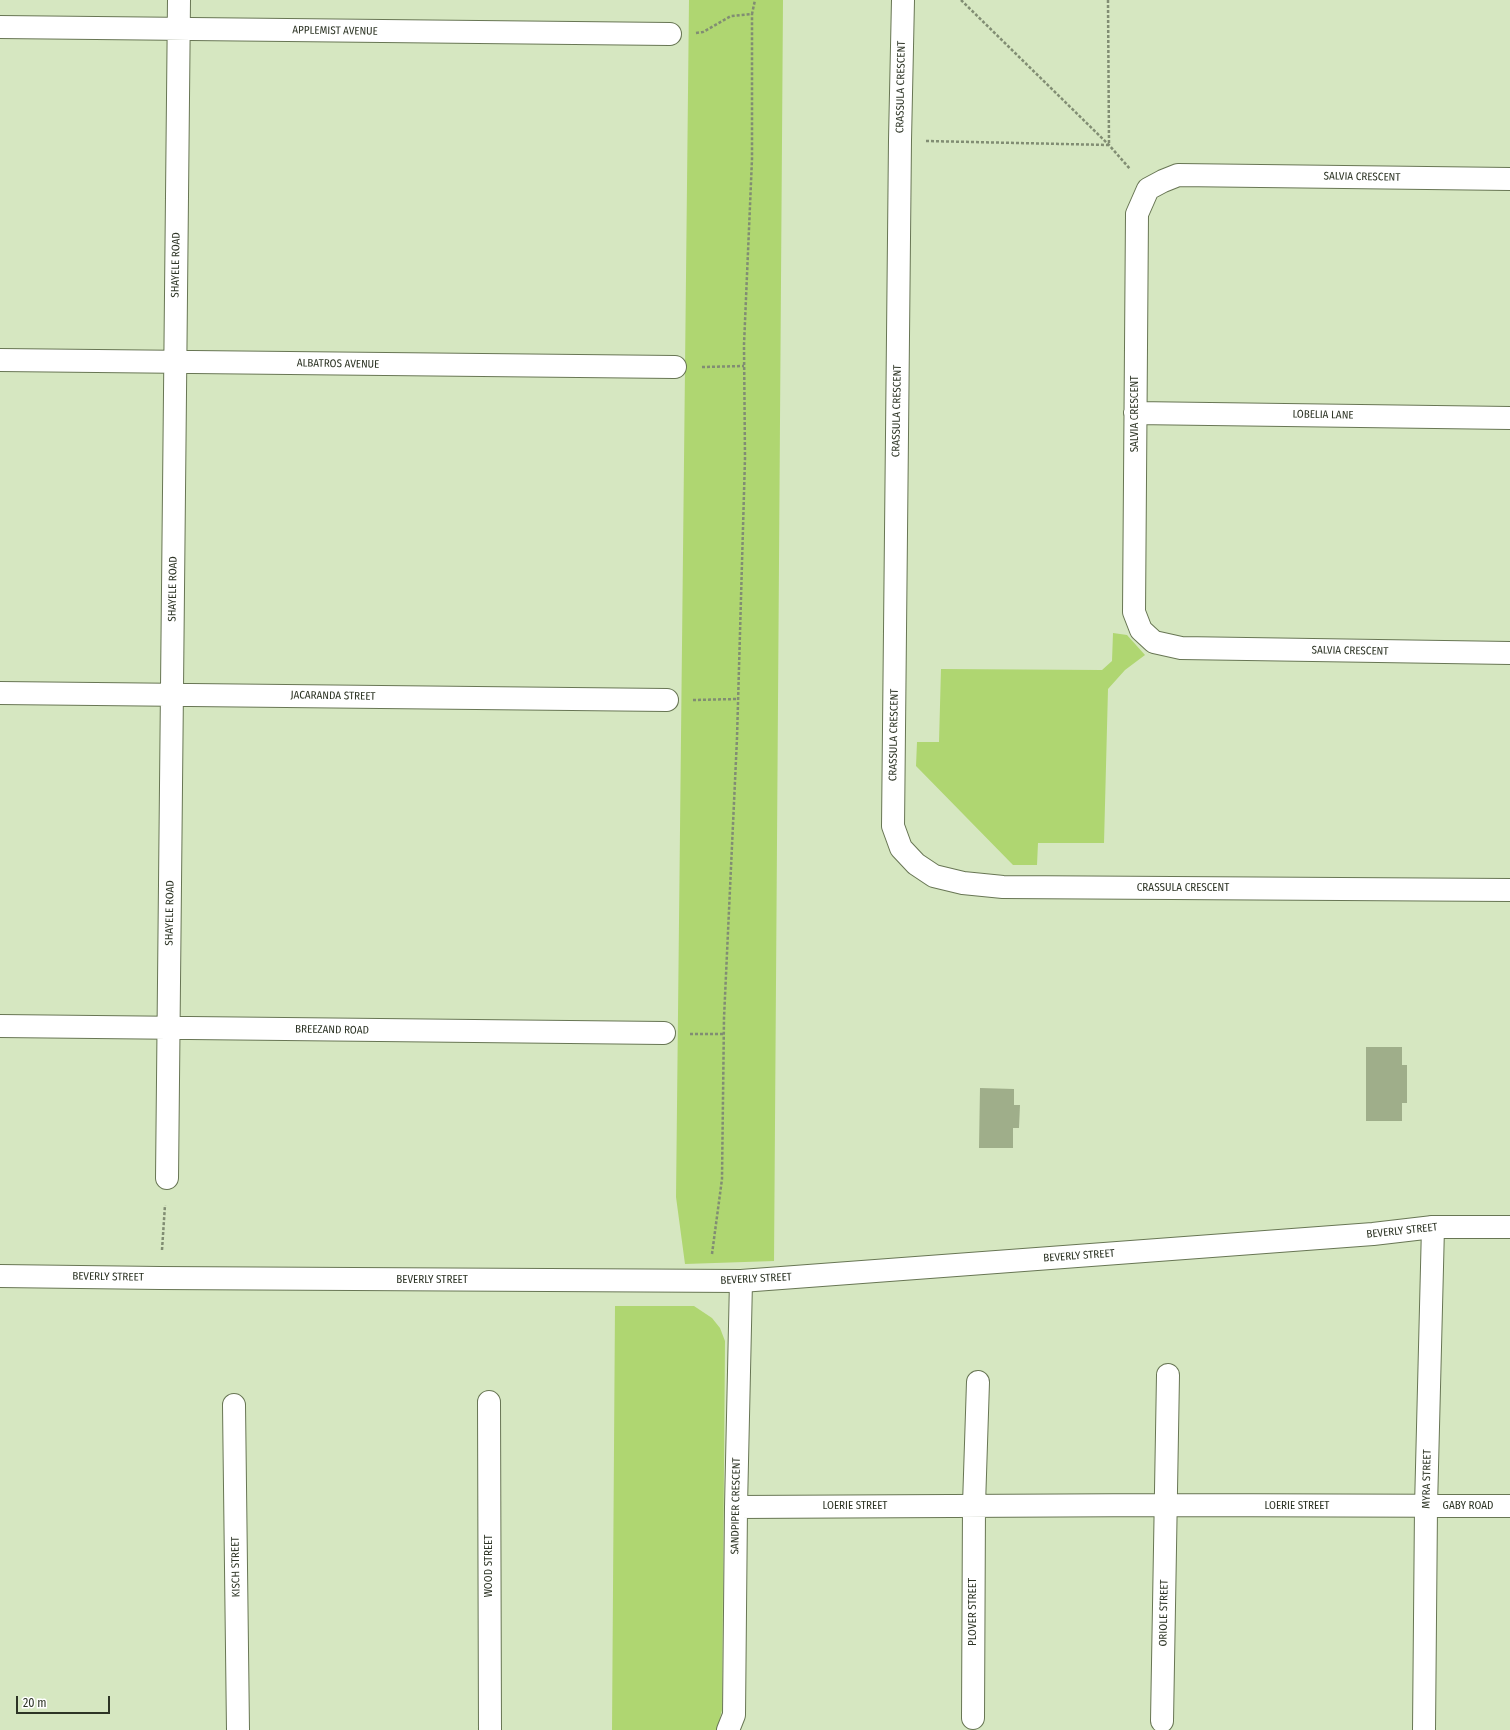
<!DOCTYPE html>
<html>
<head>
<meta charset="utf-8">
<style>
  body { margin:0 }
  #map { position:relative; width:1510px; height:1730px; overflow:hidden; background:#d6e7c1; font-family:"Fira Sans Condensed",sans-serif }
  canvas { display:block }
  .scale { position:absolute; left:16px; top:1696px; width:94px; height:18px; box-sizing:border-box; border:2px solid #2d3425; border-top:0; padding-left:5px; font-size:12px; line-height:14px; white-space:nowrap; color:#2d3425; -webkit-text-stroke:3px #fff; paint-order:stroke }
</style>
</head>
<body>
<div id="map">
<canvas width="1510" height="1730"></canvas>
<div class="scale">20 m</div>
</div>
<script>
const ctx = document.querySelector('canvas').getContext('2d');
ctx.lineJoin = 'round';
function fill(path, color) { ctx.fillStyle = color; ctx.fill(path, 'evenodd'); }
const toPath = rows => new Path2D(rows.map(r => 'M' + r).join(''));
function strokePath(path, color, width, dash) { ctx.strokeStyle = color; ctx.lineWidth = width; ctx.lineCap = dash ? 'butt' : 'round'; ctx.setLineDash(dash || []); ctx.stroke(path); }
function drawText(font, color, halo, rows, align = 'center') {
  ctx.font = font + ' "Fira Sans Condensed",sans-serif'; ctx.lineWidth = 3; ctx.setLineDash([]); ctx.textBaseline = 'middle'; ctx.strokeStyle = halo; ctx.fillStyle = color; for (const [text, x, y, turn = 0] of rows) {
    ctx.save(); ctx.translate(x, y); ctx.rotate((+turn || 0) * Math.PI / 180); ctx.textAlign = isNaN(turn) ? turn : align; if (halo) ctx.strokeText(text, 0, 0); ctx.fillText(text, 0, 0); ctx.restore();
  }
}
const green = toPath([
  [689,0,783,0,774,1261,685,1264,676,1197],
  [1113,633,1127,635,1145,655,1125,670,1108,689,1104,843,1038,843,1037,865,1013,865,916,766,917,742,939,742,941,669,1102,670,1112,661],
  [615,1306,694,1306,712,1318,720,1328,725,1341,722,1710,717,1730,612,1730]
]);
const building = toPath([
  [1366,1047,1402,1047,1402,1065,1407,1065,1407,1103,1402,1103,1402,1121,1366,1121],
  [980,1088,1014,1089,1014,1105,1020,1105,1019,1128,1013,1128,1013,1148,979,1148]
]);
const path = toPath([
  [961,0,1109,145,1130,169],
  [696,33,703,32,731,16,752,14,755,0],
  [926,141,1109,145,1108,0],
  [702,367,744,366],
  [693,700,737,699],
  [690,1034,723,1034],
  [162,1250,165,1205],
  [712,1254,722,1179,724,1018,737,738,745,458,744,345,752,159,752,14]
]);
const street = toPath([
  [903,0,900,140,893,826,901,848,916,864,934,876,963,883,1003,887,1510,890],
  [0,27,670,34],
  [1510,179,1178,175,1163,181,1148,189,1137,214,1134,612,1141,630,1154,642,1181,648,1510,653],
  [0,360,675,367],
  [1135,413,1510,418],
  [0,693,667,700],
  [0,1026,664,1033],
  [167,1178,179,0],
  [489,1402,490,1730],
  [234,1405,238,1730],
  [736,1507,1167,1505,1510,1506],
  [973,1718,974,1505,978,1382],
  [1162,1721,1168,1375],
  [728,1730,734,1715,736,1507,741,1281],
  [1424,1730,1426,1507,1433,1227]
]);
const secondary = toPath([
  [0,1276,160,1278,741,1281,1373,1234,1433,1227,1510,1227]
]);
const streetNames = [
  ["APPLEMIST AVENUE",335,31,1],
  ["CRASSULA CRESCENT",901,87,-89],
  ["SALVIA CRESCENT",1362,177,1],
  ["SHAYELE ROAD",176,265,-89],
  ["ALBATROS AVENUE",338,364,1],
  ["CRASSULA CRESCENT",897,411,-89],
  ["SALVIA CRESCENT",1135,414,-90],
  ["LOBELIA LANE",1323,415,1],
  ["SHAYELE ROAD",173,589,-89],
  ["SALVIA CRESCENT",1350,651,1],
  ["JACARANDA STREET",333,696,1],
  ["CRASSULA CRESCENT",894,735,-89],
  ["CRASSULA CRESCENT",1183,888],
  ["SHAYELE ROAD",170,913,-89],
  ["BREEZAND ROAD",332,1030,1],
  ["BEVERLY STREET",1402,1231,-6],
  ["BEVERLY STREET",1079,1256,-4],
  ["BEVERLY STREET",108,1277,1],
  ["BEVERLY STREET",756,1279,-3],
  ["BEVERLY STREET",432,1280],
  ["MYRA STREET",1427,1479,-89],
  ["SANDPIPER CRESCENT",736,1506,-89],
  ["LOERIE STREET",855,1506],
  ["LOERIE STREET",1297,1506],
  ["GABY ROAD",1468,1506],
  ["WOOD STREET",489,1566,-90],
  ["KISCH STREET",236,1567,-91],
  ["PLOVER STREET",973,1612,-90],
  ["ORIOLE STREET",1164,1613,-89]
];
fill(green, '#afd671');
fill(building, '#9fae8a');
strokePath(street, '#687654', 24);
strokePath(secondary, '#687654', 24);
strokePath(path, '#818d73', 2.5, [3, 2]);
strokePath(street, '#fff', 22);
strokePath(secondary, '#fff', 22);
drawText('11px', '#2d3425', '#fff', streetNames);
</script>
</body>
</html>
